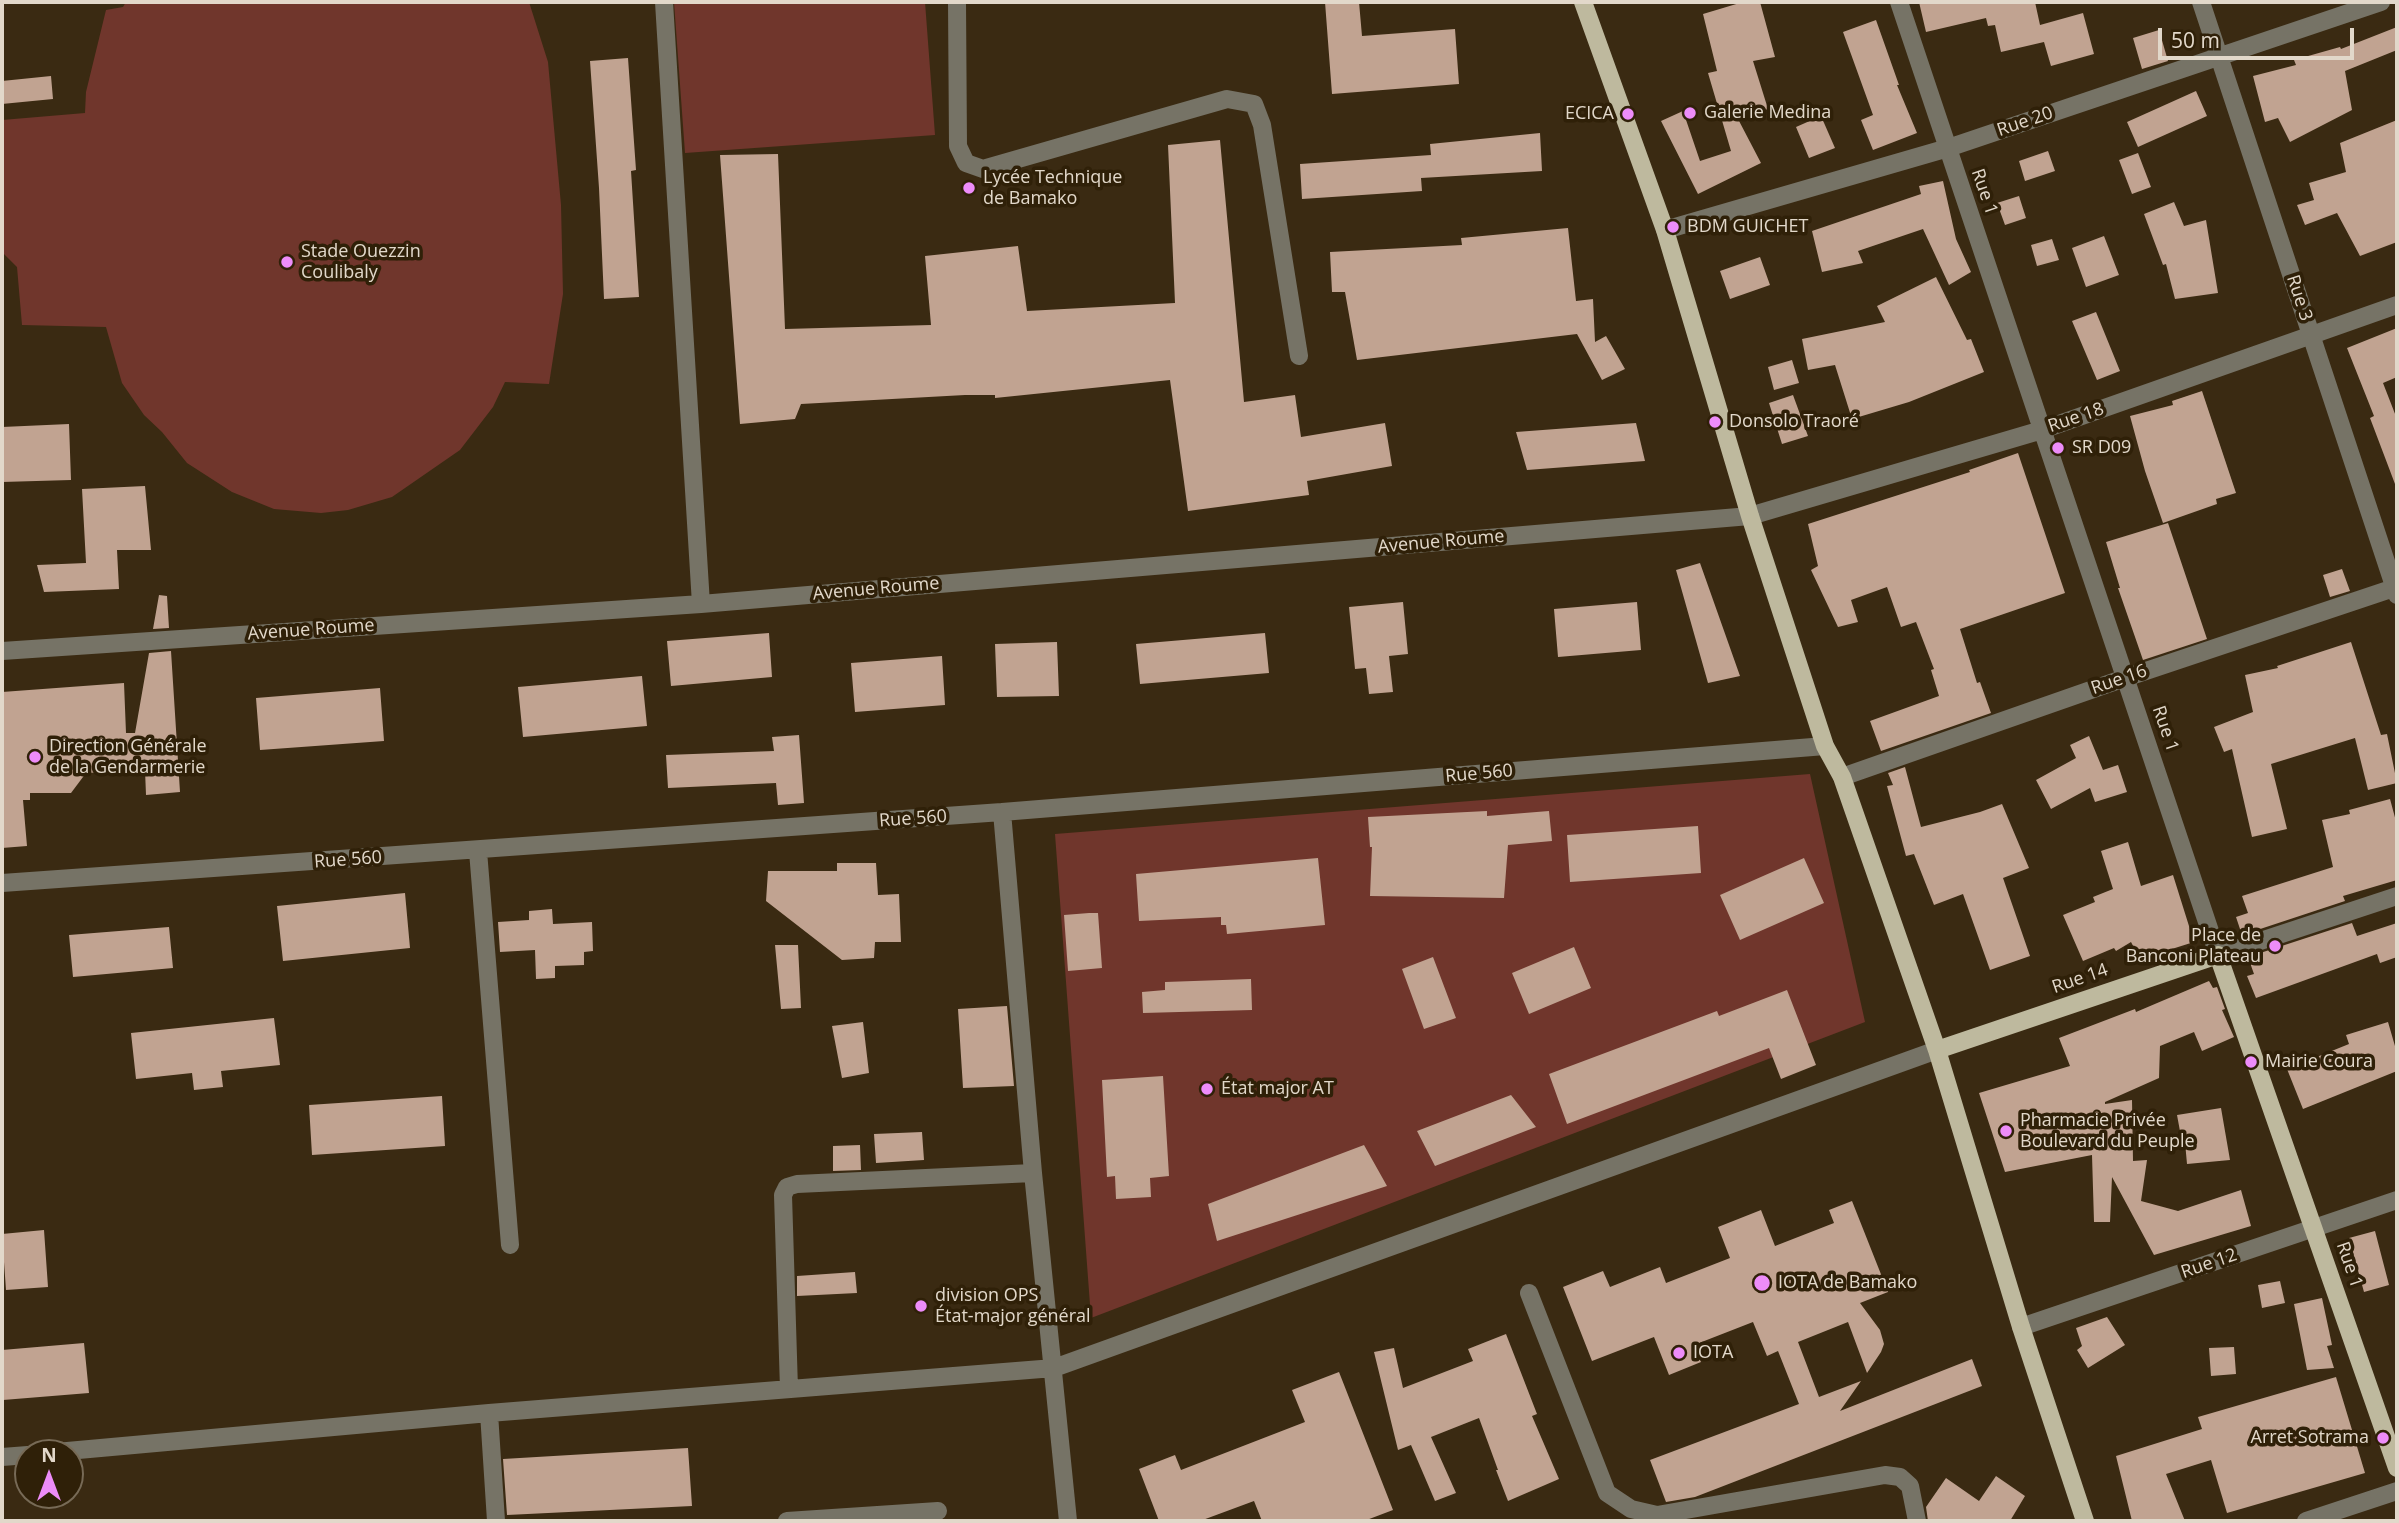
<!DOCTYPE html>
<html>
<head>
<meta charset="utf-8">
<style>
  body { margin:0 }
  #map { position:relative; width:2399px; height:1523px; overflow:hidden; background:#3a2a12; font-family:"Open Sans",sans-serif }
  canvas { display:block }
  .frame { position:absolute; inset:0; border:4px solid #e2d8ca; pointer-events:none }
  .north { position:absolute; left:14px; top:1439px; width:70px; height:70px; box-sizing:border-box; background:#2f2008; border:2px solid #776a56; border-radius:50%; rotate:0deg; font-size:19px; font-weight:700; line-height:28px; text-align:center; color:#e2d8ca }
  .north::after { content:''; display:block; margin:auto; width:24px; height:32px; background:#ed8cf9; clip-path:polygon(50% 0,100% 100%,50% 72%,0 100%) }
  .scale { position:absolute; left:2158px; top:28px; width:196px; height:32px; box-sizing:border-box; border:4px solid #e2d8ca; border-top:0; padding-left:9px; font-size:21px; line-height:24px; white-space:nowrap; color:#e2d8ca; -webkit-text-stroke:5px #2f2008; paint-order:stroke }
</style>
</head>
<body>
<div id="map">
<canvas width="2399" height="1523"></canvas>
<div class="frame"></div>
<div class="north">N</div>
<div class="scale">50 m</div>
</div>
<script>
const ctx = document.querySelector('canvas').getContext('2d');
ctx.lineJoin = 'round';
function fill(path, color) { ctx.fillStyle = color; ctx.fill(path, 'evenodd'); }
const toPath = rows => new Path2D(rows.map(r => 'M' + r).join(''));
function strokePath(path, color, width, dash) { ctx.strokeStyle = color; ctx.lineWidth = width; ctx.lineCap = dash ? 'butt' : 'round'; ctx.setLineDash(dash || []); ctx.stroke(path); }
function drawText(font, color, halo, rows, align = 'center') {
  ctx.font = font + ' "Open Sans",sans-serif'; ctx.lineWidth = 7; ctx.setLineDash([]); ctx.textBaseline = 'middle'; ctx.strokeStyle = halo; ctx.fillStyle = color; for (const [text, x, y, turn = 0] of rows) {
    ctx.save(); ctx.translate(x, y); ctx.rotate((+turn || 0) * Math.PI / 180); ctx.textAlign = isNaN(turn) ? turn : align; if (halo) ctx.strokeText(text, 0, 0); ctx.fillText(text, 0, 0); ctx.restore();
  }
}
const green = toPath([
  [126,2,529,2,548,62,561,205,563,294,549,384,505,382,493,407,460,450,392,497,348,510,321,513,274,509,232,492,187,463,162,432,144,415,122,383,106,327,22,325,17,267,2,252,2,120,85,113,86,92,106,10,123,7],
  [674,2,925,2,935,135,685,153],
  [1810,774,1865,1022,1091,1318,1055,834]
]);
const building = toPath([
  [1325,2,1359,2,1362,36,1455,29,1459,84,1332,94],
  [1743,2,1760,2,1775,57,1753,61,1768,109,1738,119,1761,163,1698,194,1661,121,1683,111,1700,161,1731,151,1708,73,1717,71,1703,14],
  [1919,2,2035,2,2040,25,2083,13,2094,54,2051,66,2044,42,2001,52,1995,25,1988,26,1986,18,1926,32],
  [1876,20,1899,85,1897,85,1917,133,1873,150,1861,120,1873,115,1843,32],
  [2397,27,2397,50,2345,71,2352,110,2290,142,2278,118,2265,122,2253,76,2296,65,2294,60,2340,47,2341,49],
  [2159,30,2168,61,2142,69,2133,38],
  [628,58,636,170,631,171,639,297,604,299,599,188,590,61],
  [51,76,53,99,2,104,2,81],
  [2196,91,2207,116,2138,147,2127,122],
  [1821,116,1835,148,1809,158,1796,127],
  [2397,120,2397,242,2360,256,2337,213,2305,225,2297,205,2314,200,2309,183,2346,172,2340,143],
  [1540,133,1542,171,1421,178,1422,191,1302,199,1300,164,1431,155,1430,144],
  [1220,140,1244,402,1295,395,1301,437,1385,423,1392,466,1307,481,1309,495,1188,511,1170,380,995,398,995,395,965,395,801,404,795,419,740,424,720,155,778,154,785,329,931,325,925,256,1018,246,1027,311,1175,303,1168,145],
  [2048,151,2055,171,2025,181,2019,161],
  [2138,153,2151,187,2132,194,2119,160],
  [1943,181,1956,239,1971,272,1949,285,1923,229,1858,251,1863,263,1822,272,1812,231,1921,194,1919,186],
  [2019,196,2026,218,2005,225,1997,203],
  [2174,202,2184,226,2206,220,2218,293,2175,299,2166,264,2163,265,2144,214],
  [1568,228,1576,301,1593,299,1595,342,1606,336,1625,369,1602,380,1577,334,1357,360,1345,292,1332,292,1330,252,1462,245,1461,238],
  [2104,236,2119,275,2086,287,2072,248],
  [2052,239,2059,260,2037,266,2031,245],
  [1760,257,1770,285,1730,299,1720,271],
  [1936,277,1967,340,1971,339,1984,372,1909,402,1852,419,1835,365,1808,370,1802,339,1885,322,1877,306],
  [2096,312,2120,371,2097,380,2072,321],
  [2397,328,2397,377,2383,383,2397,419,2397,484,2395,484,2370,418,2374,416,2347,348],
  [1792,360,1799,383,1774,390,1768,367],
  [2202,391,2236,493,2216,499,2217,504,2163,523,2145,471,2130,416,2173,405,2172,401],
  [1793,395,1808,436,1782,444,1769,403],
  [1636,423,1645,461,1527,470,1516,432],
  [69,424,71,480,2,482,2,427],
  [2018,453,2065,593,1960,629,1977,683,1980,682,1991,713,1881,751,1870,721,1939,696,1931,670,1934,669,1916,622,1901,627,1887,587,1851,600,1858,622,1838,627,1811,570,1818,566,1808,524,1970,472,1969,470],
  [145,486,151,550,117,550,119,589,44,592,37,565,86,563,82,489],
  [2168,523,2207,639,2143,660,2118,588,2120,588,2106,542],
  [1700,563,1740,676,1708,683,1676,570],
  [2342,569,2350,591,2330,597,2323,575],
  [159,595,167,596,169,628,153,629],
  [1403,602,1408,654,1389,656,1393,692,1369,694,1366,668,1355,669,1349,607],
  [1637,602,1641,650,1558,657,1554,609],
  [769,633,772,677,671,686,667,641],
  [1265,633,1269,673,1140,684,1136,644],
  [1057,642,1059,696,997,697,995,644],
  [2351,642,2381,735,2387,734,2397,783,2368,790,2355,738,2271,764,2287,829,2252,837,2232,749,2224,752,2214,727,2253,712,2245,675,2278,668,2277,666],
  [171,651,180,792,146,795,145,770,86,773,71,793,30,793,30,800,23,800,27,846,2,848,2,692,124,683,126,733,135,733,149,653],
  [942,656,945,705,855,712,851,663],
  [642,676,647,726,523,737,518,687],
  [380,688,384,741,260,750,256,698],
  [799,735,804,803,778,805,776,783,668,788,666,755,774,751,772,737],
  [2089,736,2103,770,2118,765,2127,792,2095,802,2090,788,2051,809,2036,780,2076,758,2070,745],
  [1905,767,1921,827,1980,812,2002,804,2029,868,2003,878,2030,956,1990,970,1963,894,1934,905,1914,854,1906,856,1887,786,1893,785,1888,773],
  [2390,799,2397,825,2397,880,2343,896,2345,901,2242,935,2236,917,2248,913,2242,896,2333,867,2322,820,2350,814,2349,810],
  [1487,811,1487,816,1549,811,1552,841,1508,845,1504,898,1370,896,1372,847,1370,847,1368,817],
  [1698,826,1701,873,1570,882,1567,835],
  [2128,842,2141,886,2173,875,2194,942,2140,959,2131,942,2116,951,2114,948,2083,961,2063,915,2095,902,2093,897,2113,889,2101,851],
  [1318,858,1325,925,1227,934,1226,925,1221,925,1221,917,1139,921,1136,874],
  [1804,858,1824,903,1740,940,1720,895],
  [837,863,876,863,878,895,899,894,901,942,875,942,874,958,842,960,766,901,768,871,837,871],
  [405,893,410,948,283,961,277,906],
  [552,909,553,924,592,922,593,951,584,952,584,965,555,966,555,978,536,979,535,950,500,952,498,922,529,920,529,911],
  [1089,913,1098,913,1102,968,1068,971,1064,915],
  [2352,923,2357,936,2397,923,2397,957,2380,963,2377,954,2256,998,2247,976,2254,974,2248,957],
  [169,927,173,968,73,977,69,935],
  [775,945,798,945,801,1008,781,1009],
  [1574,947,1591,988,1529,1014,1512,973],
  [1433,957,1456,1018,1424,1029,1402,969],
  [1251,979,1252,1010,1143,1013,1142,992,1165,990,1165,982],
  [2209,981,2213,988,2217,987,2225,1009,2222,1010,2234,1037,2202,1051,2194,1032,2160,1046,2159,1078,2105,1102,2105,1104,2132,1100,2133,1161,2147,1160,2141,1201,2178,1211,2241,1190,2251,1226,2154,1255,2112,1177,2110,1222,2094,1222,2092,1155,2005,1172,1979,1093,2070,1066,2059,1038,2135,1009,2136,1012],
  [1787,990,1816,1065,1781,1079,1769,1048,1567,1124,1549,1074,1717,1011,1719,1016],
  [1007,1006,1014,1086,963,1088,958,1009],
  [274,1018,280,1065,221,1071,223,1087,194,1090,192,1073,136,1079,131,1033],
  [863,1022,869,1073,842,1078,832,1026],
  [2388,1022,2397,1053,2397,1071,2303,1109,2287,1069,2349,1044,2346,1035],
  [1163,1076,1169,1176,1150,1178,1151,1197,1116,1199,1115,1176,1107,1177,1102,1080],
  [1511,1095,1536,1127,1435,1166,1417,1131],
  [442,1096,445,1146,312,1155,309,1105],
  [2221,1108,2230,1160,2187,1164,2185,1142,2182,1142,2177,1115],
  [922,1132,924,1160,876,1163,874,1134],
  [860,1145,861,1170,833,1171,833,1146],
  [1364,1145,1387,1186,1217,1241,1208,1204],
  [1852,1201,1888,1292,1860,1303,1880,1330,1884,1344,1881,1352,1867,1373,1848,1322,1798,1342,1819,1397,1861,1381,1840,1411,1972,1359,1982,1386,1695,1497,1666,1502,1650,1460,1799,1404,1778,1351,1767,1356,1753,1322,1694,1345,1701,1362,1669,1375,1654,1337,1592,1361,1563,1287,1603,1271,1610,1287,1660,1267,1666,1283,1730,1258,1718,1227,1761,1210,1775,1246,1834,1223,1829,1210],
  [44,1230,48,1287,6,1290,2,1234],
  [2375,1231,2389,1285,2364,1292,2349,1238],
  [855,1272,857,1293,797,1296,797,1276],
  [2280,1281,2285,1303,2262,1308,2258,1285],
  [2322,1298,2332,1345,2327,1346,2334,1368,2307,1370,2294,1304],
  [2107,1317,2125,1345,2088,1368,2077,1350,2082,1346,2076,1328],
  [1506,1334,1537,1414,1532,1416,1559,1479,1508,1501,1496,1470,1498,1470,1479,1418,1431,1437,1456,1493,1435,1501,1411,1445,1398,1450,1374,1352,1394,1348,1403,1388,1473,1361,1468,1349],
  [84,1343,89,1393,3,1400,2,1350],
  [2234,1347,2236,1374,2211,1376,2209,1348],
  [1339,1372,1393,1510,1364,1521,1262,1521,1254,1501,1200,1521,1159,1521,1139,1469,1175,1455,1181,1470,1305,1422,1292,1390],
  [2336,1377,2365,1473,2227,1513,2211,1460,2166,1474,2185,1521,2132,1521,2116,1456,2202,1429,2198,1417],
  [688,1448,692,1506,507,1515,503,1459],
  [1996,1476,2025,1496,2010,1521,1928,1521,1926,1507,1946,1478,1979,1501]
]);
const minor = toPath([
  [664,2,701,604],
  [957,2,958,146,966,163,983,169,1227,99,1254,104,1262,125,1299,356],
  [1899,2,2218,955,2397,896],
  [2201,2,2397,595],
  [1665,230,1948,148,2381,2],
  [2,651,701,604,1750,516,2042,430,2397,305],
  [1842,777,2125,678,2397,587],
  [1002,812,1033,1173,1068,1521],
  [478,851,510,1245],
  [2,883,1002,812,1825,746],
  [1529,1293,1607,1493,1631,1509,1657,1515,1885,1475,1900,1477,1910,1486,1917,1521],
  [2021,1327,2397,1200],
  [789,1389,783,1195,787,1187,797,1184,1033,1173],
  [489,1413,496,1521],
  [45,1453,489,1413,1054,1368,1937,1050],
  [2,1457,28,1455],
  [787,1521,938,1511],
  [2306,1521,2397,1491]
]);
const major = toPath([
  [1583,2,1665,230,1750,516,1825,746,1842,777,1937,1050,2021,1327,2085,1521],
  [1937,1050,2218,955,2397,1468]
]);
const markers = [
  [1690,113,7,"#ed8cf9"],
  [1628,114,7,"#ed8cf9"],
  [969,188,7,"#ed8cf9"],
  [1673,227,7,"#ed8cf9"],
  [287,262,7,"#ed8cf9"],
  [1715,422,7,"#ed8cf9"],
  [2058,448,7,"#ed8cf9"],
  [35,757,7,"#ed8cf9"],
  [2275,946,7,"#ed8cf9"],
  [2251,1062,7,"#ed8cf9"],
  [1207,1089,7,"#ed8cf9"],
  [2006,1131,7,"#ed8cf9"],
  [1762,1283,9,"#ed8cf9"],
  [921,1306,7,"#ed8cf9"],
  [1679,1353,7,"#ed8cf9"],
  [2383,1438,7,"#ed8cf9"]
];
const poiNames = [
  ["Galerie Medina",1704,113],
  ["ECICA",1614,114,"right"],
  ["Lycée Technique",983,178],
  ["de Bamako",983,199],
  ["BDM GUICHET",1687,227],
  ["Stade Ouezzin",301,252],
  ["Coulibaly",301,273],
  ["Donsolo Traoré",1729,422],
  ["SR D09",2072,448],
  ["Direction Générale",49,747],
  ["de la Gendarmerie",49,768],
  ["Place de",2261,936,"right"],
  ["Banconi Plateau",2261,957,"right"],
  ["Mairie Coura",2265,1062],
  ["État major AT",1221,1089],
  ["Pharmacie Privée",2020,1121],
  ["Boulevard du Peuple",2020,1142],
  ["IOTA de Bamako",1778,1283],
  ["division OPS",935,1296],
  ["État-major général",935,1317],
  ["IOTA",1693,1353],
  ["Arret Sotrama",2369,1438,"right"]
];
const streetNames = [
  ["Rue 20",2025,122,-19],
  ["Rue 1",1984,192,71],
  ["Rue 3",2299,298,72],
  ["Rue 18",2076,418,-19],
  ["Avenue Roume",1441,542,-5],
  ["Avenue Roume",876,589,-5],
  ["Avenue Roume",311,630,-4],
  ["Rue 16",2119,680,-19],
  ["Rue 1",2165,729,71],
  ["Rue 560",1479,774,-5],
  ["Rue 560",913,819,-4],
  ["Rue 560",348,860,-4],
  ["Rue 14",2080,979,-19],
  ["Rue 12",2209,1264,-19],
  ["Rue 1",2349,1265,71]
];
fill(green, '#70362c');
fill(building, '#c1a391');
strokePath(minor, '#767366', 18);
strokePath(major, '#beb99e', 18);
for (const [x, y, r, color] of markers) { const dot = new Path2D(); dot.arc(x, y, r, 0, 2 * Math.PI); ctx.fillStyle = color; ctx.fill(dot); strokePath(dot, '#2f2008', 2.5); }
drawText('18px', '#e2d8ca', '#2f2008', poiNames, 'left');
drawText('18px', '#e2d8ca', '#2f2008', streetNames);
</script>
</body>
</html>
